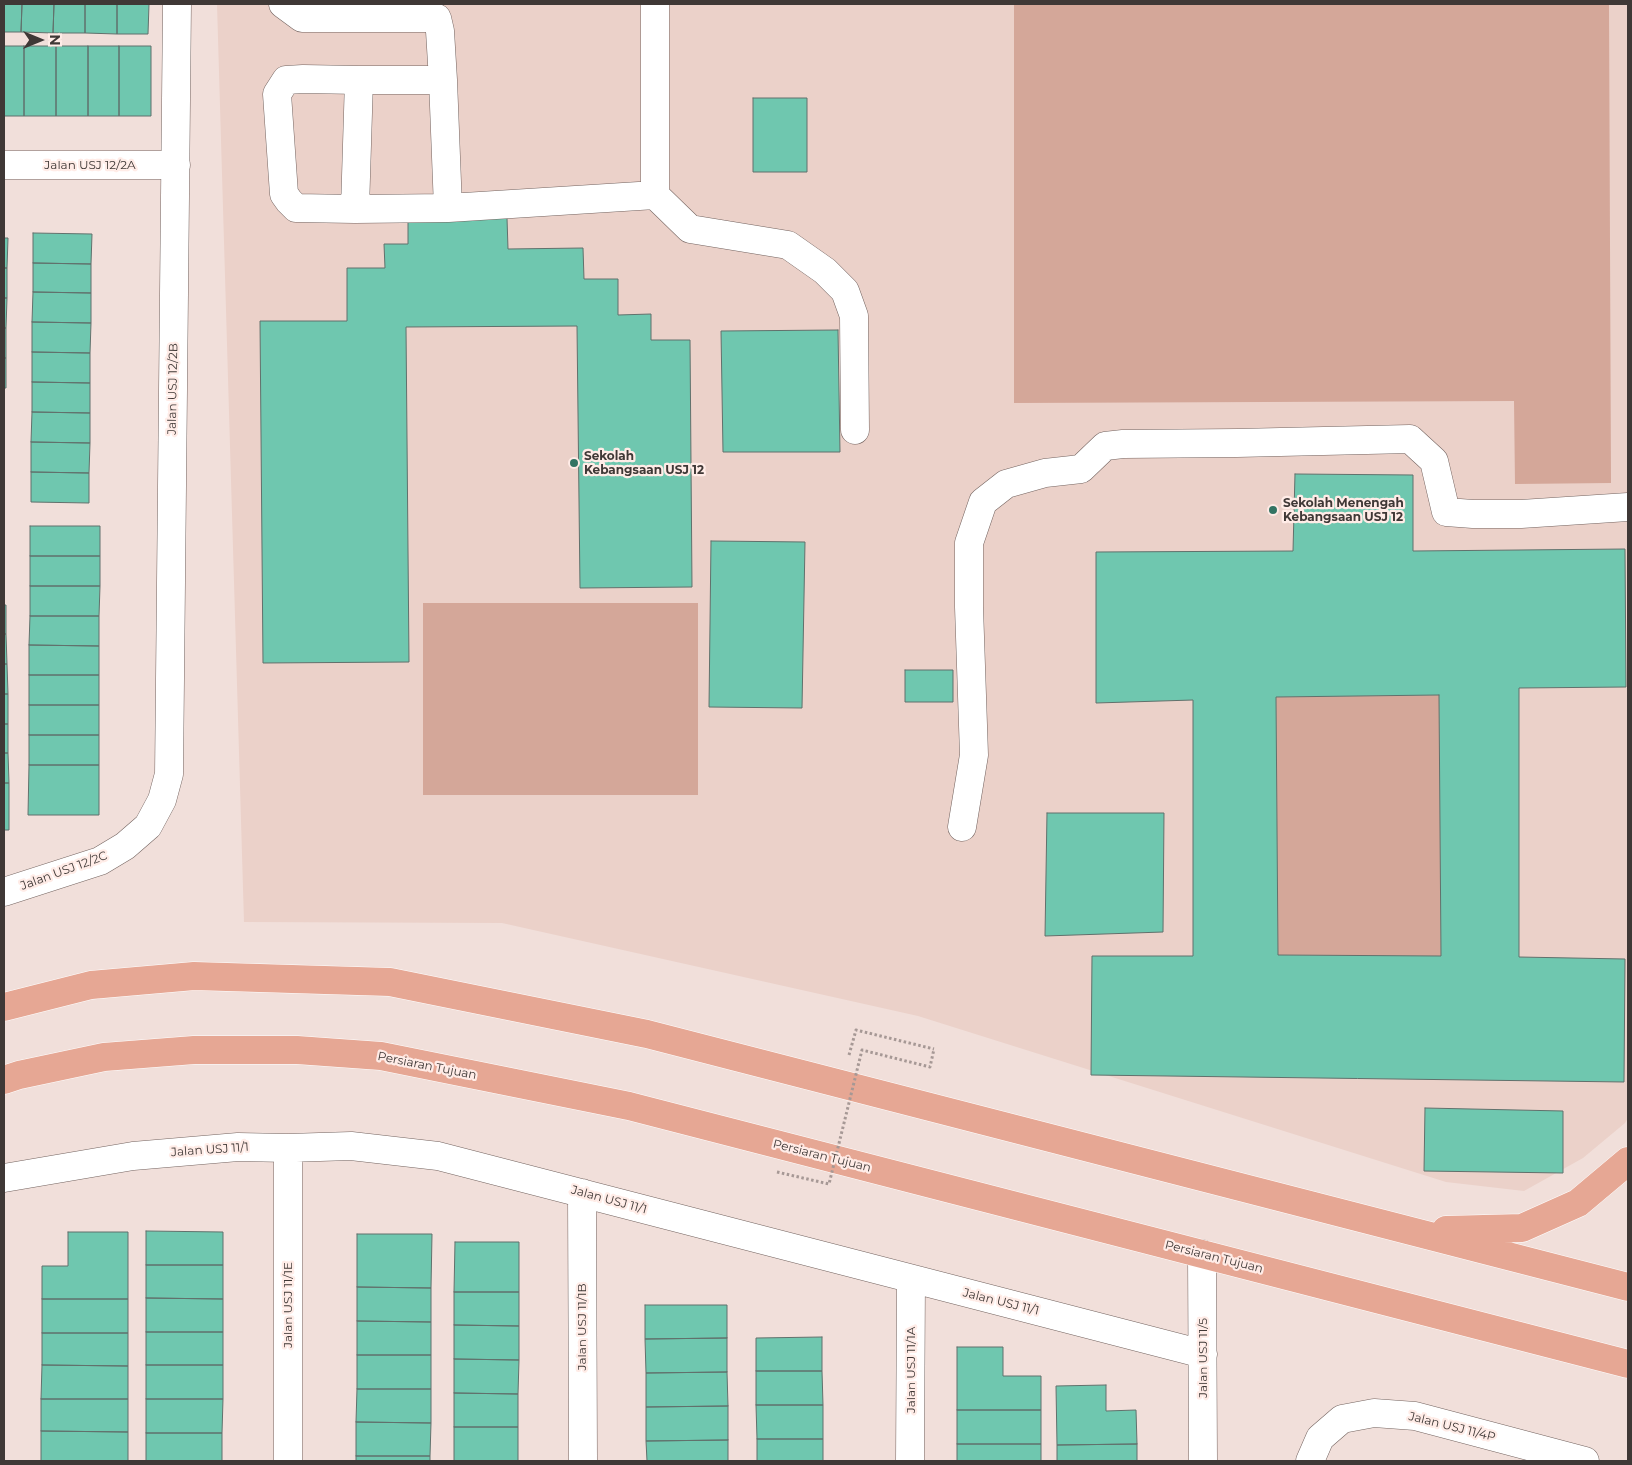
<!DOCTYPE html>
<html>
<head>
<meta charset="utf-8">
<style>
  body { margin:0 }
  #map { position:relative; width:1632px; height:1465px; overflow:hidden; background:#f1dfda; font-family:Montserrat,sans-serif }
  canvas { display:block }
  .frame { position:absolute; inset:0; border:5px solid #3f3836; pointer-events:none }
  .north { position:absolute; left:15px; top:15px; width:50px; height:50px; -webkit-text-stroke:4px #ffece7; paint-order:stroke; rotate:90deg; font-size:14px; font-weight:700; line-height:20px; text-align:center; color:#3f3836 }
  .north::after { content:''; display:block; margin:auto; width:18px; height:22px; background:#3f3836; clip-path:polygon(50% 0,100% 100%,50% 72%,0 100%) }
</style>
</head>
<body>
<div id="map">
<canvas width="1632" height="1465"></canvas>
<div class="frame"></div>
<div class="north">N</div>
</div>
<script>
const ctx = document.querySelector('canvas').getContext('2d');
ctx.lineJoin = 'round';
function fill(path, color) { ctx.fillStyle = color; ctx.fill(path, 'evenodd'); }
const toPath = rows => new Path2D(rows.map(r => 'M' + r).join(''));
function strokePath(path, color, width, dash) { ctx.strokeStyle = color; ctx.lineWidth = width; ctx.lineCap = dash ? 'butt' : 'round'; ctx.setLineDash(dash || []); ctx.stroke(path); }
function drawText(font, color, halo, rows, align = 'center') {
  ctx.font = font + ' Montserrat,sans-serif'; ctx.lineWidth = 4.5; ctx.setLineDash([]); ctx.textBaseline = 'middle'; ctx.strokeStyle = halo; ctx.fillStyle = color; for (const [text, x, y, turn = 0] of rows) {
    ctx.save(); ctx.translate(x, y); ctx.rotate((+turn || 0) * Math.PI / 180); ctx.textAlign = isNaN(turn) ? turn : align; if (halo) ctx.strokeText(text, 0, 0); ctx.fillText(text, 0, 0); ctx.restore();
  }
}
const built = toPath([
  [217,4,1628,4,1628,1118,1625,1123,1583,1158,1524,1191,1446,1182,918,1016,502,923,244,922]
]);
const green = toPath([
  [1014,4,1609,4,1611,483,1515,484,1514,401,1014,403],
  [423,603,698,603,698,795,423,795],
  [1439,695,1441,956,1278,955,1276,697]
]);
const building = toPath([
  [4,4,22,4,21,32,4,32,4,4],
  [22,4,54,4,53,33,21,32,22,4],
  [54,4,85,4,85,33,53,33,54,4],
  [85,4,117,4,117,34,85,33,85,4],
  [117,4,149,4,148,34,117,34,117,4],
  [4,46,24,46,24,116,4,116,4,46],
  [24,46,56,46,56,116,24,116,24,46],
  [56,46,88,46,88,116,56,116,56,46],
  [88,46,119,46,119,116,88,116,88,46],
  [119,46,151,46,151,116,119,116,119,46],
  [753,98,807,98,807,172,753,172,753,98],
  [507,218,508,249,583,248,584,279,618,279,618,315,651,314,651,340,690,340,692,587,580,588,577,326,406,327,409,662,263,663,260,321,347,321,347,268,385,268,384,244,408,244,408,219,507,218],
  [33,233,92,234,91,264,33,263,33,233],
  [4,238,8,238,7,268,4,268,4,238],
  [33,263,91,264,91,293,33,292,33,263],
  [4,268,7,268,7,298,4,298,4,268],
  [33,292,91,293,91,323,32,322,33,292],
  [4,298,7,298,6,328,4,328,4,298],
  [32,322,91,323,90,353,32,352,32,322],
  [4,328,6,328,6,358,4,358,4,328],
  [838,330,840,452,723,452,721,331,838,330],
  [32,352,90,353,90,383,32,382,32,352],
  [4,358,6,358,6,388,4,388,4,358],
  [32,382,90,383,90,413,32,412,32,382],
  [32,412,90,413,90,443,31,442,32,412],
  [31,442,90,443,89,473,31,472,31,442],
  [31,472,89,473,89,503,31,502,31,472],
  [1295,474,1413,475,1413,551,1625,549,1626,687,1519,688,1519,957,1625,959,1624,1082,1091,1075,1092,956,1193,956,1193,700,1096,703,1096,552,1293,551,1295,474],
  [1439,695,1441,956,1278,955,1276,697,1439,695],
  [30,526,100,526,100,556,30,556,30,526],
  [711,541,805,542,802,708,709,707,711,541],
  [30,556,100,556,100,586,30,586,30,556],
  [30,586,100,586,99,616,30,616,30,586],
  [4,605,6,605,6,634,4,634,4,605],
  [30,616,99,616,99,646,29,645,30,616],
  [4,634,6,634,7,664,4,664,4,634],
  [29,645,99,646,99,675,29,675,29,645],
  [4,664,7,664,8,694,4,694,4,664],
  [905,670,953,670,953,702,905,702,905,670],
  [29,675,99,675,99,705,29,705,29,675],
  [4,694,8,694,8,724,4,724,4,694],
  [29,705,99,705,99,735,29,735,29,705],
  [4,724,8,724,8,753,4,753,4,724],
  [29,735,99,735,99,765,29,765,29,735],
  [4,753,8,753,9,783,4,783,4,753],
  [29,765,99,765,99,815,28,815,29,765],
  [4,783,9,783,9,830,4,830,4,783],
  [1047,813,1164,813,1163,932,1045,936,1047,813],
  [1425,1108,1563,1111,1563,1173,1424,1171,1425,1108],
  [146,1231,223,1232,223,1265,146,1265,146,1231],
  [68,1232,128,1232,128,1299,42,1299,42,1266,68,1266,68,1232],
  [357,1234,432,1234,431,1288,357,1287,357,1234],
  [455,1242,519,1242,519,1292,454,1292,455,1242],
  [146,1265,223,1265,223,1299,146,1298,146,1265],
  [357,1287,431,1288,431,1322,357,1321,357,1287],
  [454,1292,519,1292,519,1326,454,1325,454,1292],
  [146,1298,223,1299,223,1332,146,1332,146,1298],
  [42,1299,128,1299,128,1333,42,1333,42,1299],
  [645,1305,727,1305,727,1338,645,1339,645,1305],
  [357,1321,431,1322,431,1355,357,1355,357,1321],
  [454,1325,519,1326,519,1360,454,1359,454,1325],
  [146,1332,223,1332,223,1365,146,1365,146,1332],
  [42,1333,128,1333,128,1366,42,1365,42,1333],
  [822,1337,822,1371,756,1371,756,1338,822,1337],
  [727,1338,727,1372,646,1373,645,1339,727,1338],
  [957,1347,1003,1347,1003,1376,1041,1376,1041,1410,957,1410,957,1347],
  [357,1355,431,1355,431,1389,357,1389,357,1355],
  [454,1359,519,1360,518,1394,454,1393,454,1359],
  [42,1365,128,1366,128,1399,41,1399,42,1365],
  [146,1365,223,1365,223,1399,146,1399,146,1365],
  [756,1371,822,1371,823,1405,756,1405,756,1371],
  [727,1372,728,1406,646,1407,646,1373,727,1372],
  [1106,1385,1106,1411,1136,1410,1137,1444,1057,1445,1056,1386,1106,1385],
  [357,1389,431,1389,431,1423,356,1422,357,1389],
  [454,1393,518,1394,518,1427,454,1427,454,1393],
  [41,1399,128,1399,128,1432,41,1431,41,1399],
  [146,1399,223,1399,222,1433,146,1433,146,1399],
  [756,1405,823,1405,823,1439,757,1439,756,1405],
  [728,1406,728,1440,646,1441,646,1407,728,1406],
  [957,1410,1041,1410,1041,1444,957,1444,957,1410],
  [356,1422,431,1423,430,1456,356,1456,356,1422],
  [454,1427,518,1427,518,1461,454,1461,454,1427],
  [41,1431,128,1432,128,1461,41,1461,41,1431],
  [146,1433,222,1433,222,1461,146,1461,146,1433],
  [757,1439,823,1439,823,1461,757,1461,757,1439],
  [728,1440,728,1461,647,1461,646,1441,728,1440],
  [957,1444,1041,1444,1041,1461,957,1461,957,1444],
  [1137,1444,1137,1461,1057,1461,1057,1445,1137,1444],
  [356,1456,430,1456,430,1461,356,1461,356,1456]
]);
const path = toPath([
  [849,1055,856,1030,934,1049]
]);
const minor = toPath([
  [283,4,302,18,437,18,440,31,443,80],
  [4,165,176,165],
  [655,195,655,4],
  [448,208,443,80,359,80,303,79,286,80,277,94,284,194,289,201,296,208,355,209,448,208,655,195,690,229,788,245,825,271,845,291,854,316,855,430],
  [355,209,359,80],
  [962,827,974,755,969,607,969,543,983,502,1006,484,1045,473,1081,469,1105,446,1123,444,1237,443,1410,439,1434,461,1446,512,1473,514,1521,514,1628,507],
  [4,892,100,861,125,846,148,826,162,800,169,774,177,4],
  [288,1148,288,1461],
  [4,1178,133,1156,238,1147,288,1148,351,1146,438,1156,1203,1354],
  [582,1193,583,1461],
  [1202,1254,1203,1461],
  [910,1461,911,1279],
  [1310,1461,1320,1438,1342,1419,1374,1413,1415,1416,1585,1461]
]);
const major = toPath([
  [4,1007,91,985,194,976,390,982,647,1034,1628,1287],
  [4,1080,19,1075,104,1057,194,1050,297,1050,381,1056,629,1106,1628,1364],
  [1446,1230,1522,1228,1578,1203,1628,1161]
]);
const pathBridge = toPath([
  [777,1172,829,1184,862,1050,930,1067,934,1049]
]);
const markers = [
  [574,463,5,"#337463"],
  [1273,510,5,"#337463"]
];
const streetNames = [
  ["Jalan USJ 12/2A",90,165],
  ["Jalan USJ 12/2B",173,389,-89],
  ["Jalan USJ 12/2C",64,871,-20],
  ["Persiaran Tujuan",427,1066,11],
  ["Jalan USJ 11/1",210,1150,-4],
  ["Persiaran Tujuan",822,1156,14],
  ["Jalan USJ 11/1",609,1200,15],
  ["Persiaran Tujuan",1214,1257,14],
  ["Jalan USJ 11/1",1001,1302,14],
  ["Jalan USJ 11/1E",288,1305,-90],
  ["Jalan USJ 11/1B",582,1327,-90],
  ["Jalan USJ 11/5",1203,1358,-90],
  ["Jalan USJ 11/1A",911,1370,-90],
  ["Jalan USJ 11/4P",1452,1427,14]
];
const poiNames = [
  ["Sekolah",584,456],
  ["Kebangsaan USJ 12",584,470],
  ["Sekolah Menengah",1283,503],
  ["Kebangsaan USJ 12",1283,517]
];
fill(built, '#ebd1c9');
fill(green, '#d4a799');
fill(building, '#6fc7af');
strokePath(building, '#61716c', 1);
strokePath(minor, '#746460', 29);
strokePath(major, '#fff', 29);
strokePath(path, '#a69895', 3, [2.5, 2.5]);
strokePath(minor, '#fff', 28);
strokePath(major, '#e6a794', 28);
strokePath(pathBridge, '#a69895', 3, [2.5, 2.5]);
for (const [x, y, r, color] of markers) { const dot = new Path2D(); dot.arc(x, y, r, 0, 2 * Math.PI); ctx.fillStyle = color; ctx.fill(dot); strokePath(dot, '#ffece7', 2); }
drawText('12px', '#3f3836', '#ffece7', streetNames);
drawText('bold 12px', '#3f3836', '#ffece7', poiNames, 'left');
</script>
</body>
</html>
